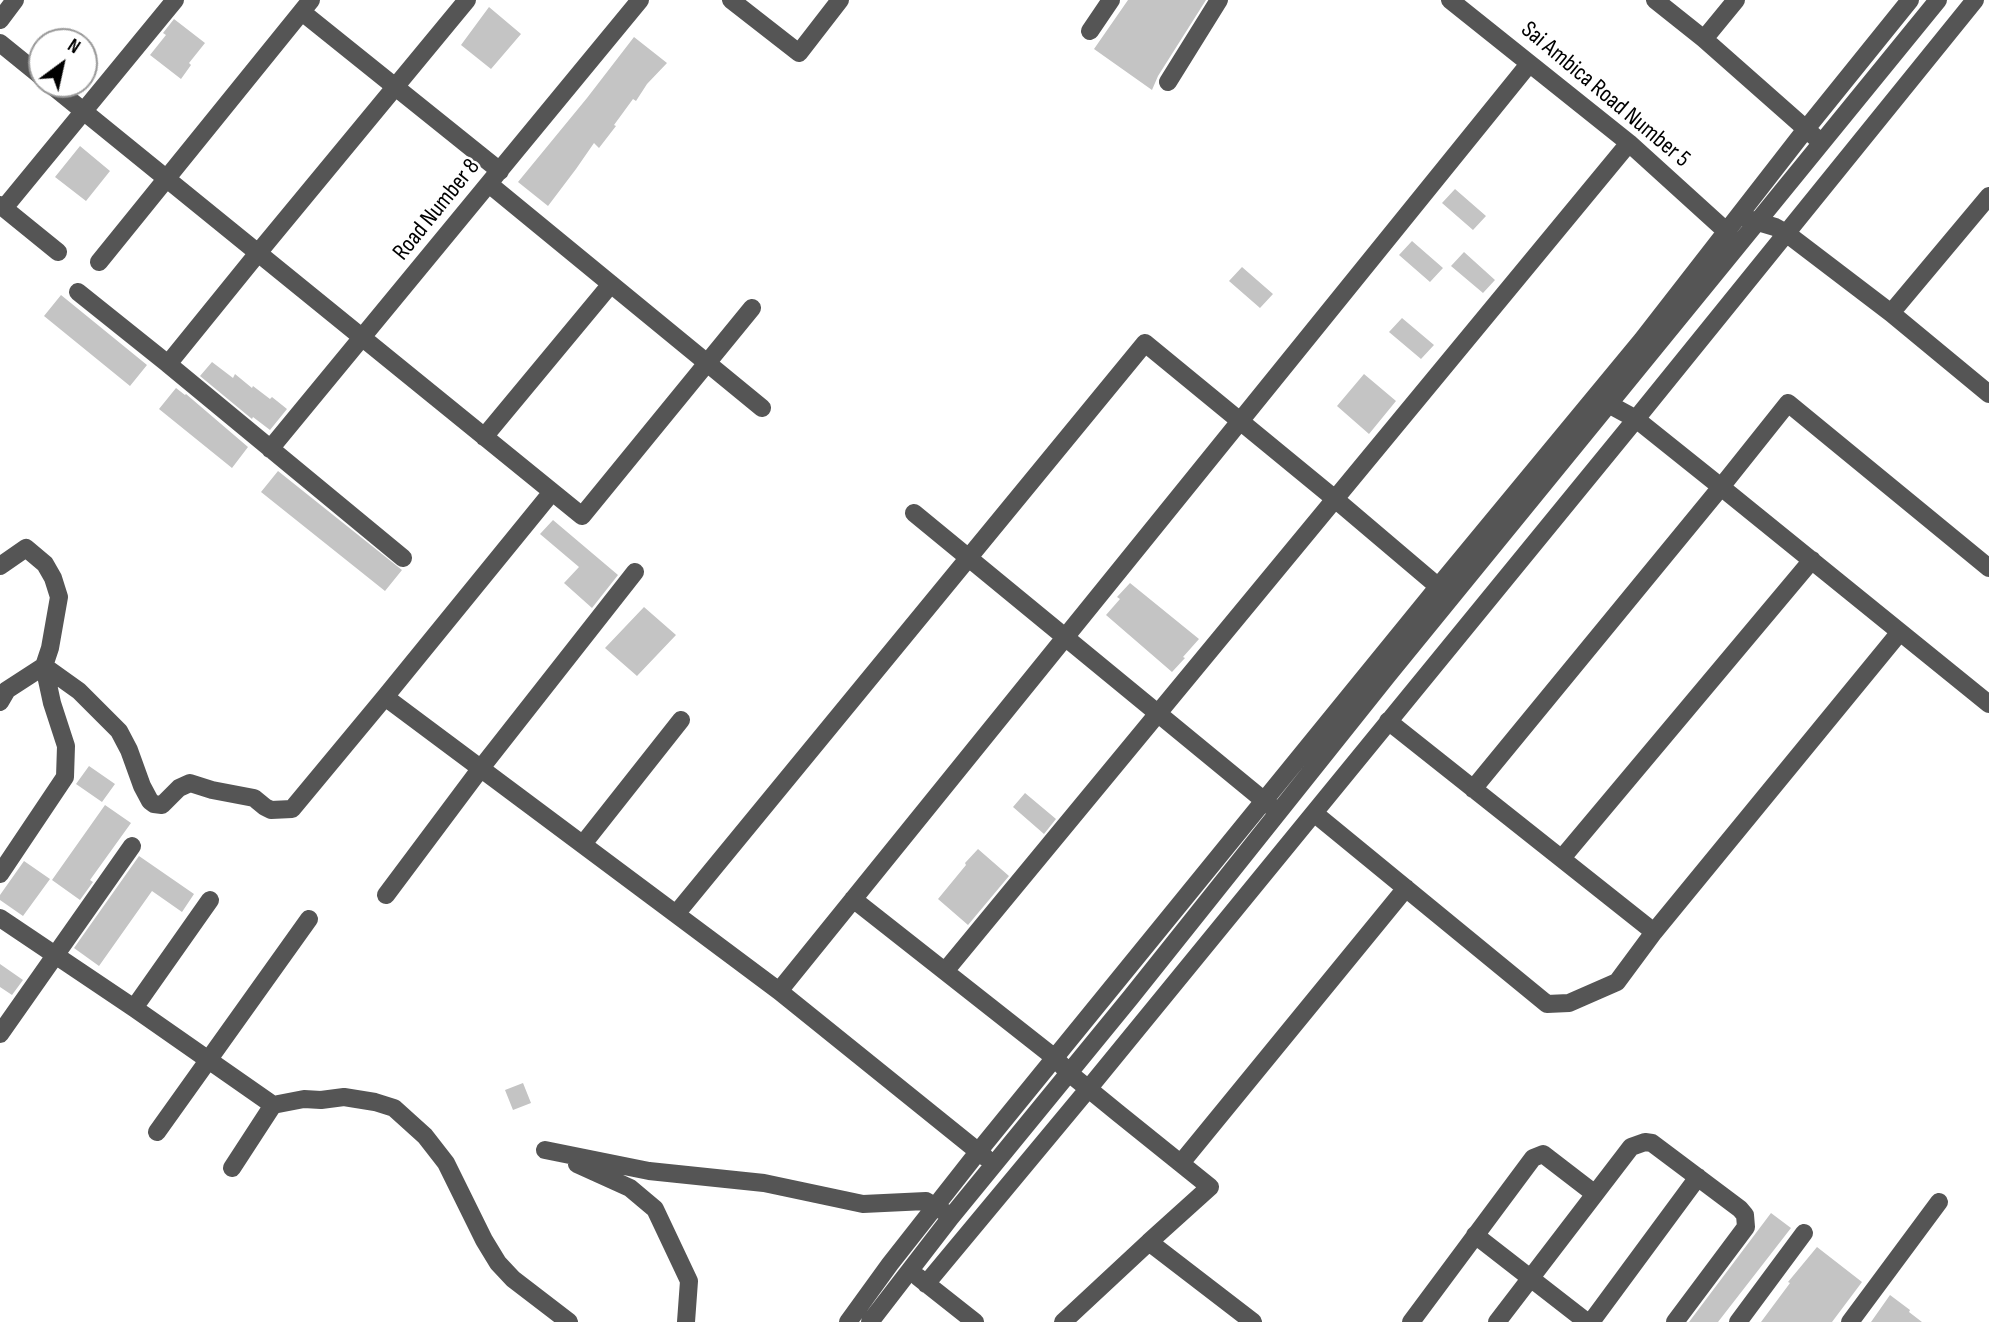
<!DOCTYPE html>
<html>
<head>
<meta charset="utf-8">
<style>
  body { margin:0 }
  #map { position:relative; width:1989px; height:1322px; overflow:hidden; background:#fff; font-family:"Sofia Sans Condensed",sans-serif }
  canvas { display:block }
  .north { position:absolute; left:28px; top:28px; width:70px; height:70px; box-sizing:border-box; background:#fff; border:2px solid #999; border-radius:50%; rotate:33deg; font-size:19px; font-weight:700; line-height:28px; text-align:center; color:#000 }
  .north::after { content:''; display:block; margin:auto; width:24px; height:32px; background:#000; clip-path:polygon(50% 0,100% 100%,50% 72%,0 100%) }
</style>
</head>
<body>
<div id="map">
<canvas width="1989" height="1322"></canvas>
<div class="north">N</div>
</div>
<script>
const ctx = document.querySelector('canvas').getContext('2d');
ctx.lineJoin = 'round';
function fill(path, color) { ctx.fillStyle = color; ctx.fill(path, 'evenodd'); }
const toPath = rows => new Path2D(rows.map(r => 'M' + r).join(''));
function strokePath(path, color, width, dash) { ctx.strokeStyle = color; ctx.lineWidth = width; ctx.lineCap = dash ? 'butt' : 'round'; ctx.setLineDash(dash || []); ctx.stroke(path); }
function drawText(font, color, halo, rows, align = 'center') {
  ctx.font = font + ' "Sofia Sans Condensed",sans-serif'; ctx.lineWidth = 5; ctx.setLineDash([]); ctx.textBaseline = 'middle'; ctx.strokeStyle = halo; ctx.fillStyle = color; for (const [text, x, y, turn = 0] of rows) {
    ctx.save(); ctx.translate(x, y); ctx.rotate((+turn || 0) * Math.PI / 180); ctx.textAlign = isNaN(turn) ? turn : align; if (halo) ctx.strokeText(text, 0, 0); ctx.fillText(text, 0, 0); ctx.restore();
  }
}
const building = toPath([
  [1128,0,1206,0,1158,76,1152,90,1094,49],
  [489,7,521,34,491,69,461,45],
  [174,19,205,43,189,63,191,65,181,79,150,55,166,35,163,33],
  [634,37,667,63,647,84,636,101,633,99,614,125,616,126,599,148,594,143,576,169,548,206,518,182,587,98],
  [80,146,110,171,86,201,55,177],
  [1455,189,1486,216,1473,230,1442,203],
  [1412,241,1443,268,1430,282,1399,255],
  [1464,252,1495,280,1483,293,1451,266],
  [1242,267,1273,294,1260,308,1229,281],
  [61,295,147,365,130,386,44,316],
  [1402,318,1434,345,1421,359,1389,332],
  [212,362,233,378,235,374,252,388,253,386,270,399,272,397,287,409,270,430,253,417,252,419,200,376],
  [1364,374,1396,401,1369,434,1337,406],
  [176,388,185,395,186,394,248,447,232,468,159,409],
  [278,471,402,570,385,591,261,492],
  [553,520,618,575,592,608,564,583,579,567,540,534],
  [1130,583,1199,639,1183,657,1185,658,1172,672,1106,615,1120,599,1117,597],
  [644,607,676,635,637,676,605,648],
  [89,766,115,784,102,802,76,784],
  [1025,793,1056,819,1044,834,1013,807],
  [105,805,131,823,90,880,93,882,80,900,52,880],
  [978,849,1009,876,968,925,938,899,966,865,965,863],
  [139,856,194,894,182,912,152,891,99,966,74,948],
  [24,861,50,879,23,916,0,900,0,895],
  [0,964,23,980,12,995,0,987],
  [523,1083,531,1103,513,1110,505,1090],
  [1771,1213,1791,1228,1718,1322,1689,1322],
  [1817,1247,1862,1282,1832,1322,1761,1322,1790,1283,1788,1282],
  [1890,1295,1910,1310,1909,1312,1922,1322,1871,1322]
]);
const minor = toPath([
  [731,0,799,53,840,0],
  [1450,0,1629,143,1726,231],
  [1655,0,1704,39,1815,137],
  [302,12,500,171],
  [0,20,15,0],
  [1090,31,1111,0],
  [1704,39,1736,0],
  [0,43,42,77],
  [1168,82,1219,0],
  [50,84,582,516,752,308],
  [489,184,762,408],
  [0,205,58,252],
  [4,208,175,0],
  [1748,219,1775,227,1786,233,1891,313,1989,394],
  [99,262,311,0],
  [78,292,168,364],
  [1891,313,1989,196],
  [1601,400,1636,419,1721,487,1788,403,1989,568],
  [484,437,611,284],
  [270,449,640,0],
  [914,513,1273,808],
  [403,558,168,364,258,253,467,0],
  [0,566,26,548,45,564,53,578,59,597,50,648,44,666,7,690,0,702],
  [44,666,79,691,119,731,129,750,142,786,150,801,154,804,162,805,179,788,190,783,212,790,254,798,265,807,271,810,292,809,385,697,552,492],
  [385,697,779,991,985,1157],
  [1388,721,1654,932],
  [1473,789,1721,487,1989,704],
  [1314,813,1547,1004,1569,1003,1617,982,1654,932,1900,632],
  [583,844,681,720],
  [1562,858,1812,560],
  [0,874,65,777,66,746,52,703,44,666],
  [386,895,481,768,635,572],
  [853,899,1055,1058,1069,1073,1118,1113,1210,1187,1149,1242],
  [676,914,1145,343,1335,499,1447,594],
  [0,918,134,1008,273,1105],
  [946,970,1629,143],
  [779,991,1529,64],
  [134,1008,210,900],
  [0,1034,132,846],
  [157,1132,309,919],
  [545,1150,649,1171,764,1183,863,1204,926,1201,943,1211],
  [1181,1163,1406,888],
  [577,1164,630,1188,655,1209,689,1281,686,1322],
  [232,1168,273,1105,304,1099,321,1100,344,1097,375,1102,394,1108,425,1136,446,1163,484,1240,498,1263,513,1279,569,1322],
  [1475,1235,1587,1322],
  [918,1277,975,1322],
  [926,1284,1089,1088,1636,419,1975,0],
  [848,1322,890,1264,978,1152,1438,587,1642,340,1806,129,1910,0],
  [870,1322,951,1217,1131,997,1388,675,1938,0],
  [1063,1322,1149,1242,1253,1322],
  [1411,1322,1533,1158,1543,1154,1595,1194],
  [1497,1322,1631,1147,1645,1142,1652,1143,1740,1209,1745,1215,1746,1227,1675,1322],
  [1591,1322,1698,1177],
  [1738,1322,1804,1233],
  [1850,1322,1939,1202]
]);
const streetNames = [
  ["Sai Ambica Road Number 5",1605,95,40],
  ["Road Number 8",437,210,-51]
];
fill(building, '#c4c4c4');
strokePath(minor, '#555', 18);
drawText('24px', '#000', '#fff', streetNames);
</script>
</body>
</html>
